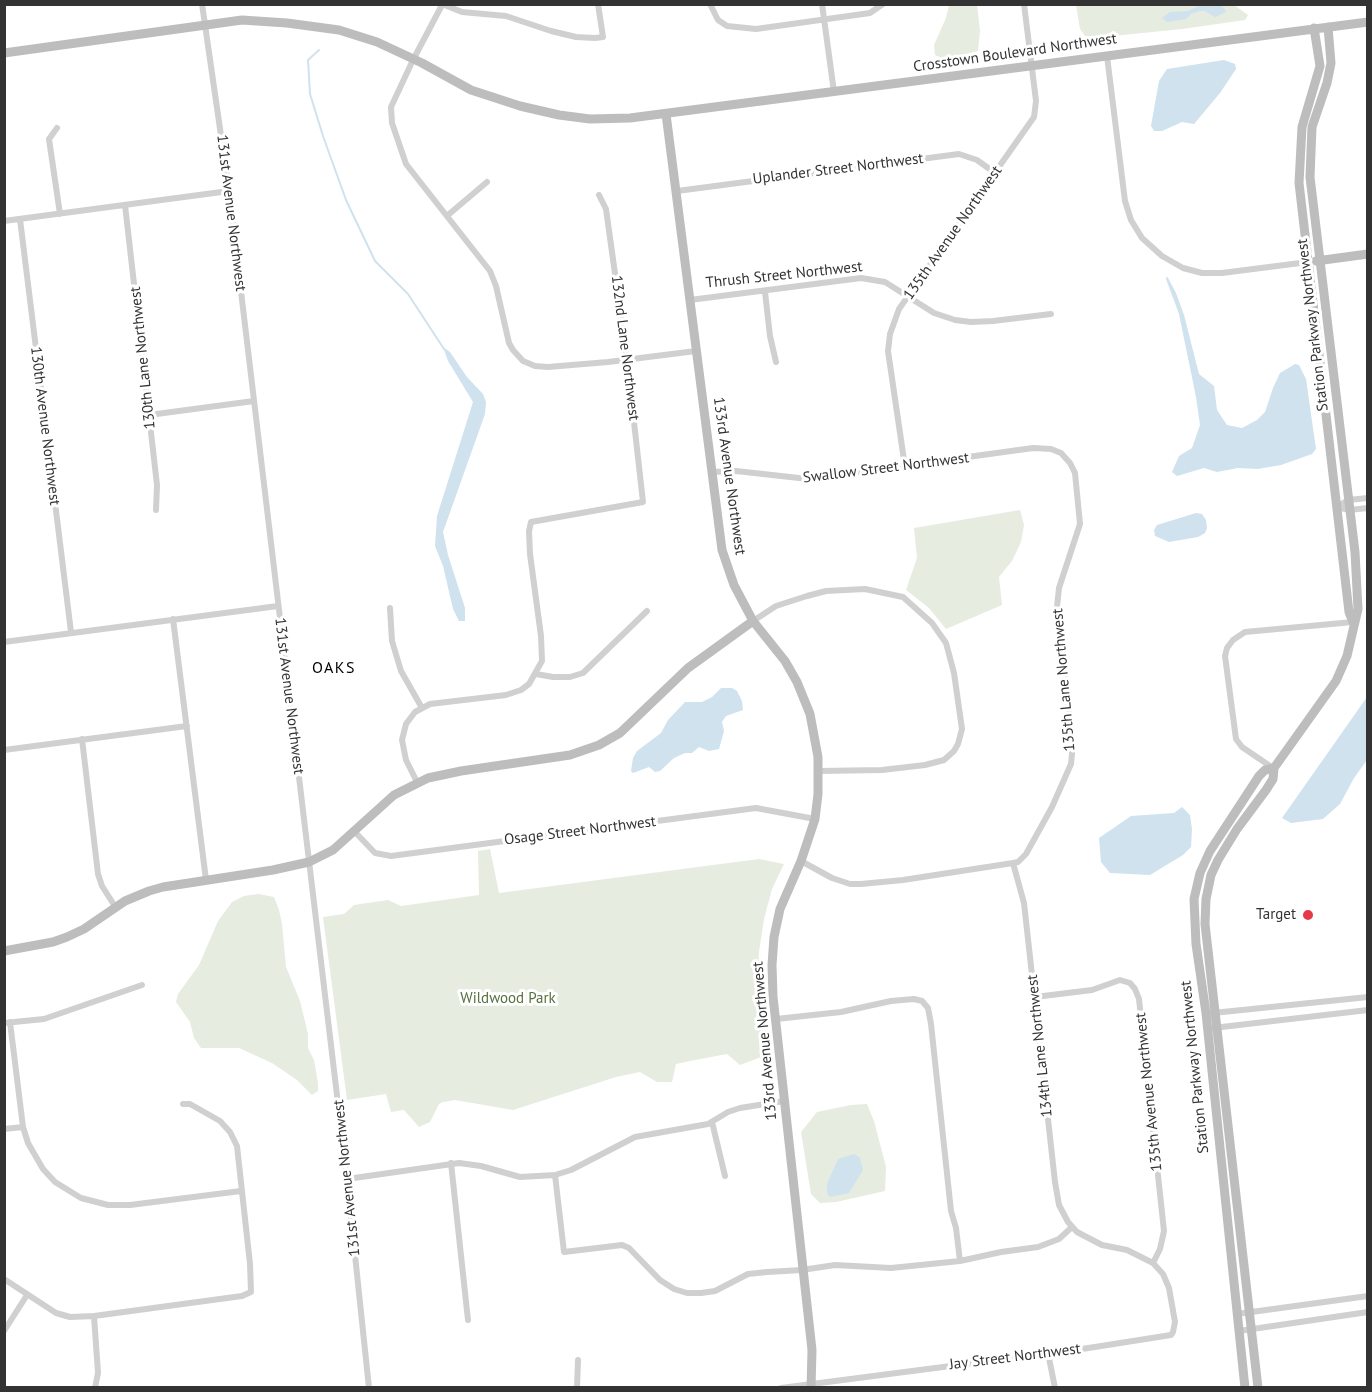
<!DOCTYPE html>
<html>
<head>
<meta charset="utf-8">
<style>
  body { margin:0 }
  #map { position:relative; width:1372px; height:1392px; overflow:hidden; background:#fff; font-family:"PT Sans",sans-serif }
  canvas { display:block }
  .frame { position:absolute; inset:0; border:6px solid #333; pointer-events:none }
</style>
</head>
<body>
<div id="map">
<canvas width="1372" height="1392"></canvas>
<div class="frame"></div>
</div>
<script>
const c = document.querySelector('canvas').getContext('2d');
c.lineJoin = 'round';
function fill(path, color) {
  c.fillStyle = color;
  c.fill(path, 'evenodd');
}
function shape(rows) {
  const path = new Path2D();
  for (const r of rows) {
    path.moveTo(r[0], r[1]);
    for (let i = 2; i < r.length; i += 2) path.lineTo(r[i], r[i + 1]);
  }
  return path;
}
function trace(path, color, width, dash) {
  c.strokeStyle = color;
  c.lineWidth = width;
  c.lineCap = dash ? 'butt' : 'round';
  c.setLineDash(dash || []);
  c.stroke(path);
}
function label(font, color, halo, rows, align = 'center') {
  c.font = font + ' "PT Sans",sans-serif';
  c.lineWidth = 6;
  c.setLineDash([]);
  c.textBaseline = 'middle';
  c.strokeStyle = halo;
  c.fillStyle = color;
  for (const [text, x, y, turn = 0] of rows) {
    c.save();
    c.translate(x, y);
    c.rotate((+turn || 0) * Math.PI / 180);
    c.textAlign = isNaN(turn) ? turn : align;
    if (halo) c.strokeText(text, 0, 0);
    c.fillText(text, 0, 0);
    c.restore();
  }
}
fill(shape([
  [949,5,977,5,980,31,978,51,946,60,935,55,934,45,946,18],
  [1076,5,1234,5,1248,15,1245,20,1182,29,1113,36,1085,36,1080,29],
  [1020,510,1024,525,1021,542,1012,561,999,577,1002,605,946,629,929,608,906,590,917,558,914,528],
  [490,849,499,893,759,859,784,864,772,889,764,919,759,952,758,981,765,1047,760,1048,761,1057,740,1065,727,1054,690,1061,676,1064,672,1082,657,1082,640,1072,616,1077,513,1110,455,1100,443,1102,439,1104,430,1122,419,1127,404,1110,391,1112,386,1094,347,1100,323,917,344,914,354,905,388,900,401,906,479,895,478,851],
  [259,894,274,897,279,910,282,924,286,967,300,1001,308,1034,308,1048,314,1060,318,1083,318,1091,312,1095,297,1080,272,1063,239,1048,201,1048,194,1038,190,1022,176,1002,178,994,199,965,218,921,232,902,244,896],
  [867,1104,874,1121,886,1167,885,1191,836,1202,820,1203,811,1194,801,1132,817,1112,851,1105]
]), '#e6ecdf');
fill(shape([
  [1201,5,1218,5,1224,8,1226,12,1215,17,1205,11,1200,11,1191,14,1186,19,1167,22,1162,18,1170,12,1188,11],
  [1224,60,1235,64,1236,69,1220,93,1194,124,1182,122,1162,131,1154,131,1151,126,1159,81,1167,69],
  [1167,276,1176,293,1184,315,1199,374,1214,386,1217,410,1227,425,1242,428,1257,420,1265,412,1273,388,1280,373,1295,364,1299,365,1306,379,1316,449,1312,454,1281,465,1258,469,1238,468,1217,472,1204,468,1177,476,1172,472,1179,456,1192,448,1200,425,1196,397,1179,314,1166,279],
  [443,347,450,352,467,377,483,394,486,402,485,414,443,532,448,555,465,608,465,621,459,621,453,609,443,566,435,546,437,516,473,402,448,361],
  [1196,513,1202,514,1206,520,1207,528,1205,533,1198,537,1169,542,1155,536,1154,530,1157,525],
  [721,688,732,688,737,691,742,701,743,710,726,716,722,722,724,731,719,749,709,751,699,747,692,753,685,753,674,758,660,771,655,772,649,767,633,773,631,771,633,758,637,751,661,733,668,720,685,702,702,702,712,697],
  [1367,697,1367,760,1354,778,1340,804,1323,819,1291,823,1282,818],
  [1182,807,1190,815,1192,829,1191,847,1183,855,1150,875,1110,873,1101,862,1099,838,1131,816,1174,813],
  [854,1154,860,1158,863,1170,849,1193,830,1197,827,1193,827,1184,838,1159]
]), '#cfe2ee');
trace(shape([
  [319,50,308,60,310,94,323,136,346,200,375,261,408,294,444,349]
]), '#cfe2ee', 2);
trace(shape([
  [202,4,229,191,347,1179,369,1388],
  [442,4,462,12,506,16,551,31,576,37,595,38,603,37,598,4],
  [710,4,718,20,727,26,756,29,870,13,883,4],
  [822,4,834,92],
  [442,5,413,60,391,107,392,123,406,164,490,271,496,286,509,343,513,350,523,361,535,366,548,367,608,362,696,351],
  [1107,56,1125,201,1131,220,1142,238,1162,256,1183,268,1202,273,1222,273,1308,262],
  [57,128,49,139,50,146,60,214],
  [677,191,959,154,977,160,995,173],
  [125,205,157,485,156,510],
  [448,215,487,182],
  [20,219,71,632],
  [4,221,229,191],
  [765,292,770,336,776,362],
  [690,300,861,278,885,282,934,313,955,320,971,322,993,321,1051,314],
  [149,415,254,401],
  [905,467,888,351,890,334,899,309,1034,117,1036,101,1024,4],
  [711,472,736,471,808,479,1033,448,1051,449,1061,453,1070,463,1075,473,1080,524,1059,588,1057,607,1073,744,1071,764,1052,807,1026,854,1018,862,1013,863,903,880,861,884,850,884,832,878,801,861],
  [1337,507,1348,500,1368,498],
  [1337,507,1349,510,1368,508],
  [390,608,392,641,401,671,422,708],
  [173,619,206,880],
  [753,621,776,606,807,596,826,591,865,589,903,597,932,623,946,643,954,673,962,729,958,744,954,751,944,760,925,765,882,770,819,771],
  [4,642,278,606],
  [536,674,553,677,570,677,583,673,647,611],
  [82,739,98,874,102,886,116,908],
  [4,750,187,726],
  [1273,768,1242,747,1236,739,1225,656,1227,648,1233,640,1245,632,1353,622],
  [417,782,406,760,402,740,406,724,415,712,430,704,506,695,521,690,529,684,542,661,541,636,530,554,529,531,531,522,643,502,627,360,606,209,599,195],
  [355,832,375,853,391,856,756,808,815,819],
  [1035,997,1092,990,1120,980,1130,983,1135,989,1139,999,1164,1231,1160,1249,1153,1263],
  [1213,1013,1368,997],
  [776,1019,841,1012,891,1001,914,999,922,1001,928,1008,931,1024,951,1211,956,1228,960,1261],
  [10,1022,23,1127,28,1143,43,1169,55,1182,81,1198,108,1205,130,1205,241,1191],
  [4,1023,44,1019,142,985],
  [1213,1028,1368,1010],
  [712,1122,725,1176],
  [4,1129,23,1127],
  [451,1163,468,1320],
  [555,1175,564,1252,622,1245,629,1248,660,1280,674,1289,687,1293,701,1293,715,1291,748,1274,767,1272,802,1270,835,1265,891,1268,960,1261,1001,1252,1038,1247,1059,1239,1072,1227],
  [347,1179,459,1163,481,1166,520,1177,555,1175,571,1170,635,1137,708,1124,728,1112,740,1108,784,1101],
  [4,1279,56,1313,70,1317,94,1316,242,1296,251,1292,250,1264,237,1146,230,1132,220,1121,190,1104,183,1104],
  [1237,1314,1368,1296],
  [94,1316,98,1373,95,1388],
  [4,1331,27,1295],
  [1239,1331,1368,1312],
  [1048,1353,1055,1388],
  [577,1388,578,1360],
  [781,1388,1082,1349,1171,1335,1173,1332,1175,1322,1169,1288,1163,1274,1153,1263,1127,1250,1102,1245,1077,1232,1068,1222,1059,1205,1055,1182,1024,903,1013,863]
]), '#d0d0d0', 6);
trace(shape([
  [1314,28,1320,66,1302,127,1299,183,1349,612,1353,622],
  [4,53,242,20,287,23,339,30,377,42,422,63,471,90,520,106,559,115,590,119,630,118,1368,22],
  [666,114,722,550,734,585,753,621,785,661,797,682,810,714,818,757,818,794,815,819,801,861,780,909,774,937,772,965,773,997,812,1350,811,1388],
  [1316,261,1368,254],
  [4,951,53,942,67,937,84,929,125,901,149,891,163,887,273,870,309,862,333,850,394,795,428,778,461,771,570,755,599,745,620,733,688,668,753,621],
  [1245,1388,1206,1013,1196,944,1194,899,1200,873,1210,851,1259,776,1265,770,1274,768],
  [1258,1388,1205,924,1206,899,1211,875,1218,860,1237,829,1266,790,1273,779,1274,768,1336,681,1347,656,1358,609,1355,552,1310,177,1312,127,1327,83,1331,63,1328,27]
]), '#bdbdbd', 9);
for (const [x, y, r, color] of [
  [1308,915,6,"#e63946"]
]) {
  const dot = new Path2D();
  dot.arc(x, y, r, 0, 2 * Math.PI);
  c.fillStyle = color;
  c.fill(dot);
  trace(dot, '#fff', 2);
}
label('15px', '#333', '#fff', [
  ["Crosstown Boulevard Northwest",1015,53,-8],
  ["Uplander Street Northwest",838,169,-7],
  ["131st Avenue Northwest",231,213,83],
  ["135th Avenue Northwest",953,233,-55],
  ["Thrush Street Northwest",784,275,-6],
  ["Station Parkway Northwest",1313,325,-97],
  ["132nd Lane Northwest",625,348,83],
  ["130th Lane Northwest",143,358,-96],
  ["130th Avenue Northwest",45,426,83],
  ["Swallow Street Northwest",886,468,-7],
  ["133rd Avenue Northwest",729,476,82],
  ["135th Lane Northwest",1064,680,-95],
  ["131st Avenue Northwest",289,696,83],
  ["Osage Street Northwest",580,831,-7],
  ["133rd Avenue Northwest",765,1041,-95],
  ["134th Lane Northwest",1040,1046,-96],
  ["Station Parkway Northwest",1195,1067,-96],
  ["135th Avenue Northwest",1149,1092,-96],
  ["131st Avenue Northwest",347,1178,-96],
  ["Jay Street Northwest",1015,1357,-7]
]);
label('15px', '#333', '#fff', [
  ["Target",1296,915]
], 'right');
label('15px', '#56703f', '#fff', [
  ["Wildwood Park",508,999]
]);
c.letterSpacing = '1.5px';
label('16px', '#000', '#fff', [
  ["OAKS",334,668]
]);
c.letterSpacing = '0px';
</script>
</body>
</html>
